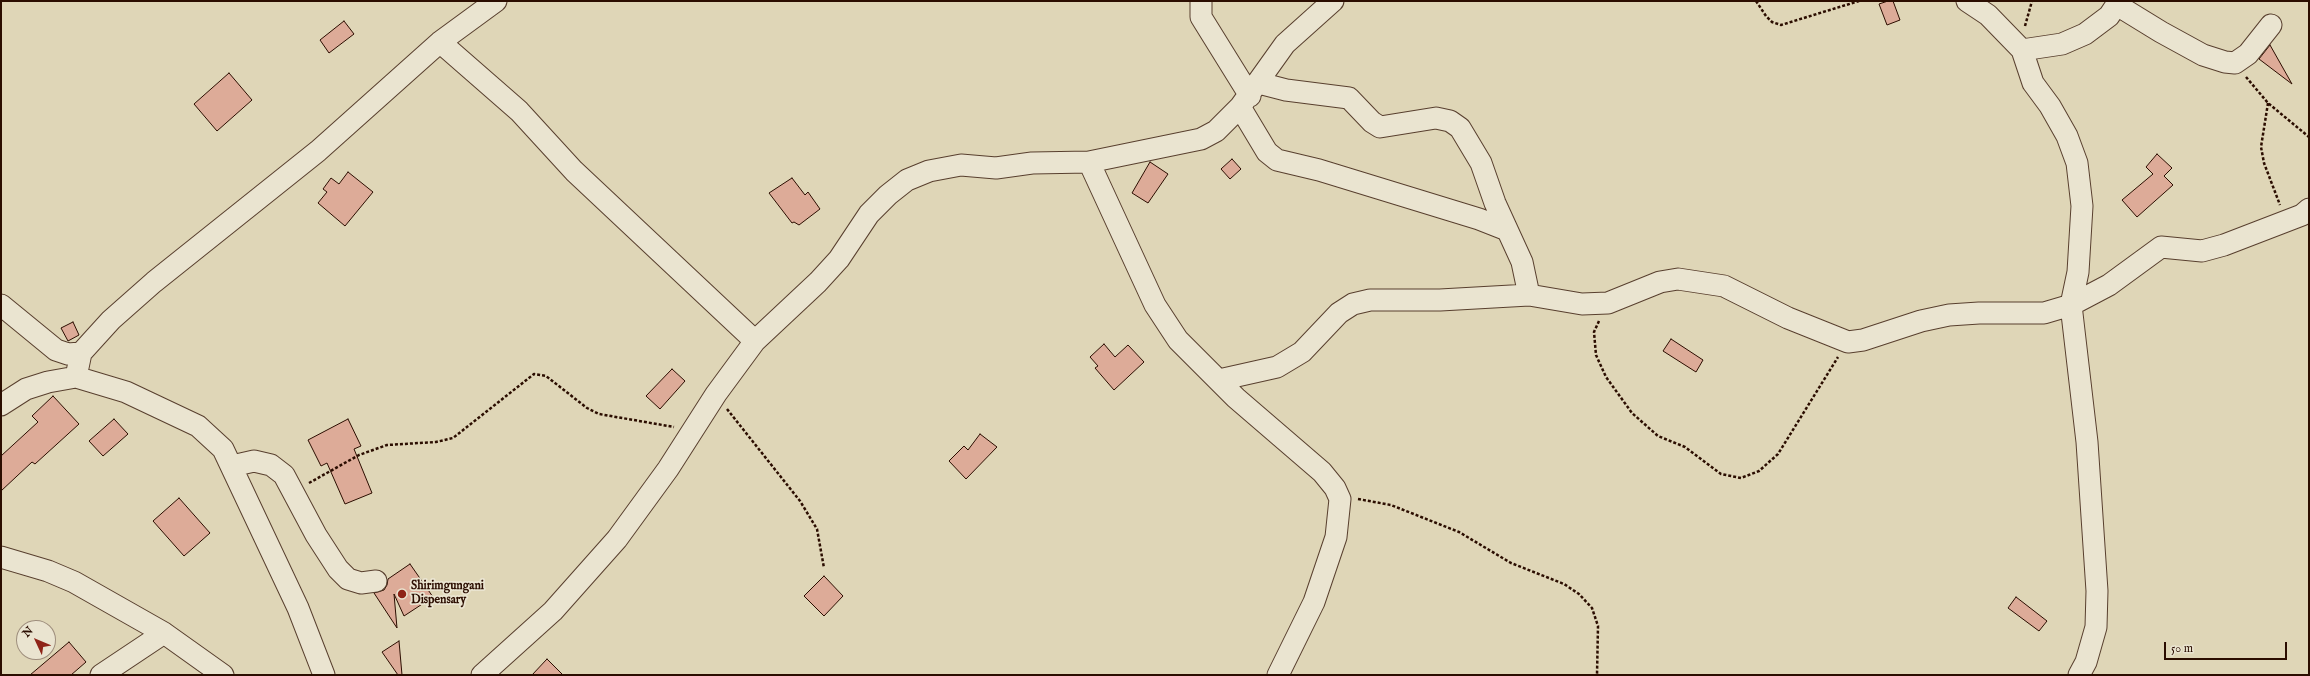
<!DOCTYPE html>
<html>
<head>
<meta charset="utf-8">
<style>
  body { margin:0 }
  #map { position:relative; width:2310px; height:676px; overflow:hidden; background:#dfd6b7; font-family:"IM FELL English",serif }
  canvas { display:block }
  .frame { position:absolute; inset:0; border:2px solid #2b0d00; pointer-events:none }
  .north { position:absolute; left:16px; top:620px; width:40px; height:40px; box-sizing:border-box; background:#eae4d0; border:1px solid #9e8e7d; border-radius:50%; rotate:314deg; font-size:11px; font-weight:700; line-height:16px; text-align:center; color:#2b0d00 }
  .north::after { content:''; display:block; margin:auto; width:14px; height:18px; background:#8f2418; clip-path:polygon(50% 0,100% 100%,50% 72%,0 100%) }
  .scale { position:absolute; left:2164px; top:642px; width:123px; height:18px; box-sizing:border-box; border:2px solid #2b0d00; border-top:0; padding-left:5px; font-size:12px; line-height:14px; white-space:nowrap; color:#2b0d00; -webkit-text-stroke:3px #eae4d0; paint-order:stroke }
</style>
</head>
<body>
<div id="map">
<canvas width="2310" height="676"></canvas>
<div class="frame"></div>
<div class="north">N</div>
<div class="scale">50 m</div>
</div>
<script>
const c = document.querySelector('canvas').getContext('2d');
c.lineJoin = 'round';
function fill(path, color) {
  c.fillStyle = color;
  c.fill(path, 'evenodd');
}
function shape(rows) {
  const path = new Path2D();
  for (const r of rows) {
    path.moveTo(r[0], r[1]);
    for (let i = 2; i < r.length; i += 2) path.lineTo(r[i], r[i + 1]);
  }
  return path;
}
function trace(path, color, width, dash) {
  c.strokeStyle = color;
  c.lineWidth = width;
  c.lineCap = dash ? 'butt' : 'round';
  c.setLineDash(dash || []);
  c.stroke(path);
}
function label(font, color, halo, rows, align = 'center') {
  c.font = font + ' "IM FELL English",serif';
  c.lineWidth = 3.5;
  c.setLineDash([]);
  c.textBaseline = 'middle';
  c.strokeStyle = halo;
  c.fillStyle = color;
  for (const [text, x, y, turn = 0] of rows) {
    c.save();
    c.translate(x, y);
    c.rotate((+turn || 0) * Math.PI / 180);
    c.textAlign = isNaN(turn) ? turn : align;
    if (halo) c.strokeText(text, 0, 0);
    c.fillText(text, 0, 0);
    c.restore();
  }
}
const building = shape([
  [1888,1,1893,1,1900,20,1887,25,1879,4,1888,1],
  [344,21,354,34,329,53,320,40,344,21],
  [2270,45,2292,84,2259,59,2270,45],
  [229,73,252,100,217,131,194,104,229,73],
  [2157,154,2172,168,2164,176,2173,185,2137,217,2122,200,2153,174,2146,167,2157,154],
  [1232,159,1241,169,1230,179,1221,169,1232,159],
  [1150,162,1168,174,1148,203,1132,193,1150,162],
  [348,172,373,192,345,226,318,203,327,192,323,189,331,178,339,184,348,172],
  [792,178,805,195,808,192,820,209,799,225,794,222,792,223,769,193,792,178],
  [73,322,79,335,68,341,61,328,73,322],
  [1671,339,1703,360,1696,372,1663,351,1671,339],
  [1104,344,1115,357,1128,345,1144,362,1114,390,1095,368,1098,366,1090,357,1104,344],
  [672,369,685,381,660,409,646,396,672,369],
  [53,396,79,424,35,464,32,462,1,491,1,456,38,422,32,416,53,396],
  [114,419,128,434,103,456,89,441,114,419],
  [348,419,361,446,354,449,372,493,345,504,327,463,321,466,308,440,348,419],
  [980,434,997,447,966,479,949,461,964,446,968,450,980,434],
  [179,498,210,533,184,556,153,521,179,498],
  [410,564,433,597,404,616,394,594,397,628,374,593,384,590,387,585,388,579,410,564],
  [824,576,843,596,824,616,804,596,824,576],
  [2016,597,2047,621,2039,631,2008,608,2016,597],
  [399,641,402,675,398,675,382,652,399,641],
  [69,642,86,662,71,675,30,675,69,642],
  [547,659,563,675,532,675,547,659]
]);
fill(building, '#ddab98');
trace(building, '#2b0d00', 1);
const minor = shape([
  [1201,1,1201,17,1250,96],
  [1967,1,1988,15,2022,50,2033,83,2050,106,2067,136,2077,163,2082,206,2078,272,2071,305,2087,442,2097,591,2096,627,2086,662,2079,675],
  [2117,5,2161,32,2203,55,2225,62,2235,63,2248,54,2271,25],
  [440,42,519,111,574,171,755,341],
  [2022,50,2062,44,2085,34,2109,16,2119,1],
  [1259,83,1286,90,1349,98,1372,122,1380,127,1436,118,1450,121,1460,128,1481,163,1495,203,1522,262,1529,295],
  [1240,107,1267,152,1277,160,1319,170,1479,219,1507,230],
  [1089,162,1155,305,1178,340,1236,398,1322,472,1335,488,1340,499,1336,537,1314,602,1278,675],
  [1,305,56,350,68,354,81,353],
  [76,377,81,353,111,320,154,282,318,151,440,42,496,1],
  [1219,380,1277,367,1302,352,1339,313,1353,304,1370,300,1440,300,1529,295,1582,304,1608,303,1660,282,1678,279,1724,286,1788,318,1848,342,1863,340,1921,321,1949,315,1979,313,2044,313,2071,305,2109,285,2161,247,2202,251,2224,245,2302,215,2309,209],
  [1,405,26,389,48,382,76,377,126,392,198,426,223,449,298,608,324,675],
  [232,466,254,461,271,465,284,475,316,535,338,569,348,579,361,583,376,581],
  [1,557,48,571,74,582,164,633,223,675],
  [101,675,164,633],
  [482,675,553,611,617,539,668,469,716,394,755,341,818,282,839,259,869,214,888,195,907,180,929,171,961,165,996,168,1032,163,1089,162,1201,139,1216,131,1240,107,1285,44,1333,1]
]);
trace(minor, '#583f2e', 23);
trace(shape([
  [1756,1,1766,16,1772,22,1781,25,1859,1],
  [2025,26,2032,1],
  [2246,77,2268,103,2309,137],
  [2268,103,2261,147,2264,163,2280,205],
  [1599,321,1594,332,1596,355,1606,377,1632,413,1658,436,1685,447,1721,474,1741,478,1759,471,1778,454,1838,357],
  [727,409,800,501,817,529,824,568],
  [309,483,359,455,387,445,436,442,453,438,534,374,546,376,587,408,599,414,674,427],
  [1358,499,1391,505,1459,532,1511,563,1564,584,1579,594,1592,608,1598,626,1597,675]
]), '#2b0d00', 2.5, [3, 2]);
trace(minor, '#eae4d0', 21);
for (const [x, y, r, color] of [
  [402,594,5,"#8f2418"]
]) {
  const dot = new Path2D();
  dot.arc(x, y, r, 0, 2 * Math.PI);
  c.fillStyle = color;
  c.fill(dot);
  trace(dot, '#eae4d0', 1.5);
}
label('bold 12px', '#2b0d00', '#eae4d0', [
  ["Shirimgungani",411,587],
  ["Dispensary",411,601]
], 'left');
</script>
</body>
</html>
